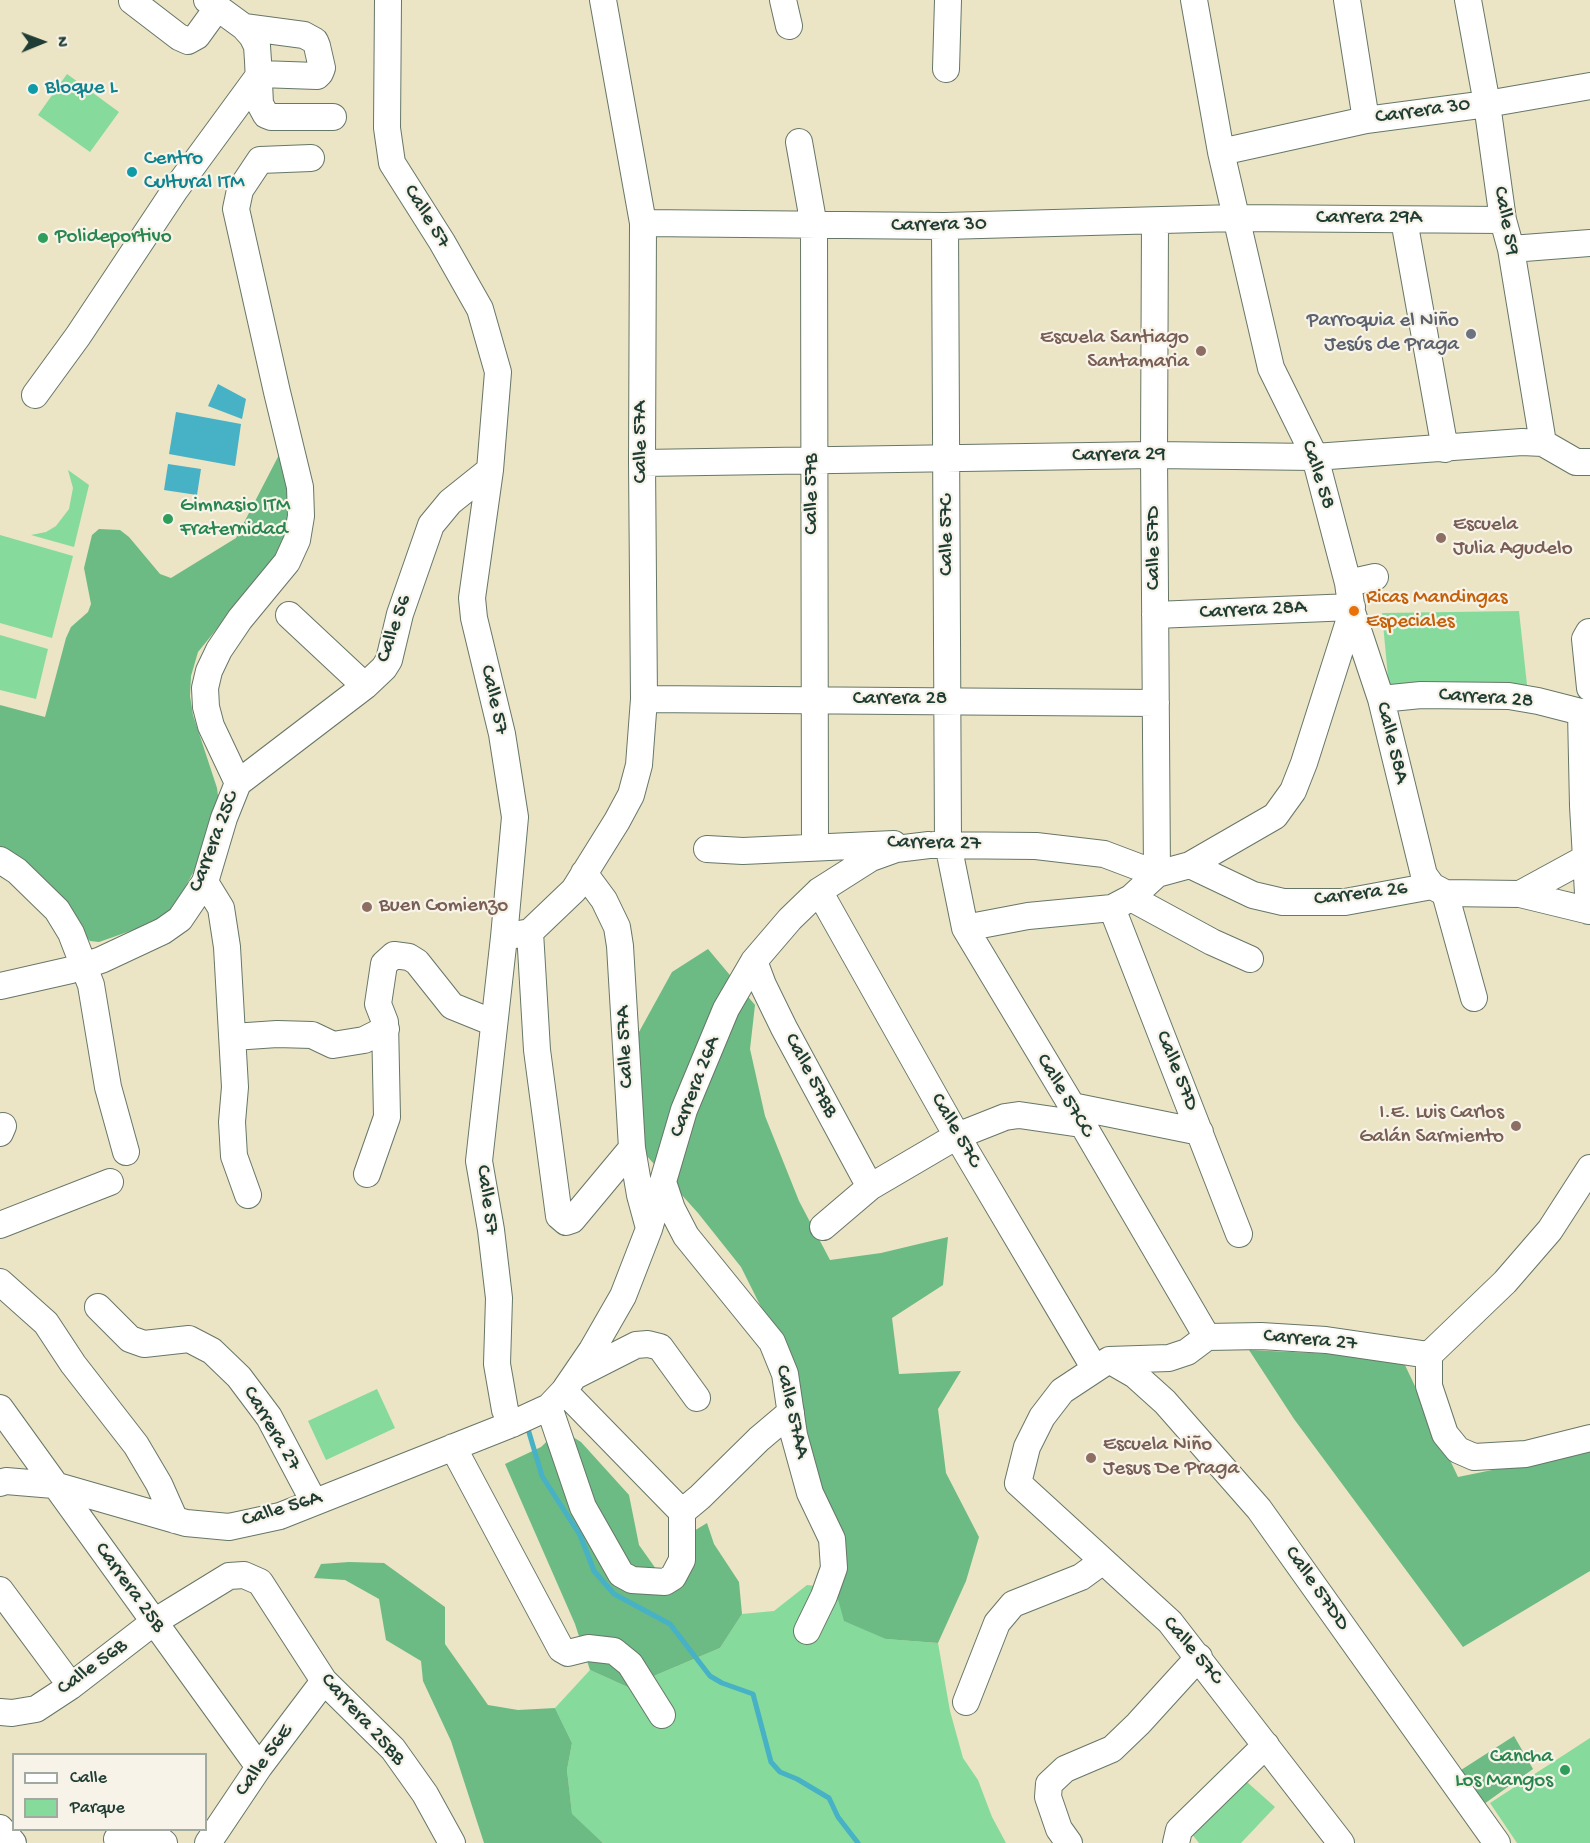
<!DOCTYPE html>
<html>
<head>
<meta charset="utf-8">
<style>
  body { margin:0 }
  #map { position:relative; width:1590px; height:1843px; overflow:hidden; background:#ebe4c5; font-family:"Gochi Hand",sans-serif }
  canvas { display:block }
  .legend { position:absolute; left:12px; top:1753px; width:195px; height:78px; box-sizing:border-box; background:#f7f3e8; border:2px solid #a1aaa0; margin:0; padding:8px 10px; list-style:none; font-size:18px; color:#1f3d34 }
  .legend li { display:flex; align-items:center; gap:12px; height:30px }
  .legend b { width:30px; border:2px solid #a1aaa0 }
  .north { position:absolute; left:12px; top:12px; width:60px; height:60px; -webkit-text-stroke:4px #f7f3e8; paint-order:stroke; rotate:89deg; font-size:16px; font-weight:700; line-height:24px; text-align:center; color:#1f3d34 }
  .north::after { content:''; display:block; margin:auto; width:21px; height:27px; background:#1f3d34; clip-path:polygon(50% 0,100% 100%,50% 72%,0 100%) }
</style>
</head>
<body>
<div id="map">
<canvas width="1590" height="1843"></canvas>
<ul class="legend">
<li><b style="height:8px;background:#fff"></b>Calle</li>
<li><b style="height:16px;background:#86da9c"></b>Parque</li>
</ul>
<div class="north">N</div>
</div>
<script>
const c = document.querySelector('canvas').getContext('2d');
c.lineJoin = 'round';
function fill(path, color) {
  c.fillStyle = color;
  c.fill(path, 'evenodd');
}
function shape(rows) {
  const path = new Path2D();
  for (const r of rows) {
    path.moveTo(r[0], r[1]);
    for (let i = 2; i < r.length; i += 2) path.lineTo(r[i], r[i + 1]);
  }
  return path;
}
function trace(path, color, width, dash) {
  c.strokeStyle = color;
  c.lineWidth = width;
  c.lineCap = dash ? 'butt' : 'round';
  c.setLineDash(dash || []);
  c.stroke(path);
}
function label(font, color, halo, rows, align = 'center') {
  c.font = font + ' "Gochi Hand",sans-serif';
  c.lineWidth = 4.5;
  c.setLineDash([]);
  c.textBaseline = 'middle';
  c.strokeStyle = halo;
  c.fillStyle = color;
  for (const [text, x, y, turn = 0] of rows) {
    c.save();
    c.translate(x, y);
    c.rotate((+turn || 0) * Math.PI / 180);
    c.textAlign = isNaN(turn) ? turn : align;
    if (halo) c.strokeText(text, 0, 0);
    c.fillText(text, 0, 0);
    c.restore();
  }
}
fill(shape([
  [67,74,119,112,90,152,38,115],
  [68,470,89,485,74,547,31,535,46,532,56,526,69,509,73,488],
  [0,535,73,556,52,638,0,623],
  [1519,611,1527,685,1389,688,1382,613],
  [0,635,48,649,36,699,0,690],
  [377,1389,395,1428,326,1460,308,1421],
  [807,1585,835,1588,886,1639,938,1643,950,1711,963,1758,978,1780,992,1817,1006,1843,603,1843,572,1815,567,1770,572,1743,555,1708,590,1670,632,1689,656,1675,720,1648,742,1614,774,1611],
  [1590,1738,1590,1843,1517,1843,1490,1803],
  [1247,1782,1275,1807,1241,1843,1199,1843,1191,1833]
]), '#86da9c');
fill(shape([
  [281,451,293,498,283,553,253,584,198,652,191,676,190,696,193,715,217,788,219,803,211,831,195,869,180,897,169,911,153,923,99,942,90,941,0,853,0,705,45,717,66,638,71,627,88,612,91,604,84,568,92,535,99,529,120,530,129,537,160,574,171,578,236,538],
  [708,949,755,1005,750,1049,765,1116,799,1201,830,1260,881,1253,948,1237,943,1285,892,1318,899,1374,961,1371,938,1409,946,1473,979,1537,966,1581,938,1643,886,1639,844,1621,835,1588,838,1542,782,1349,741,1267,698,1213,628,1135,628,1052,672,972],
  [1249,1350,1333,1354,1404,1363,1458,1477,1590,1450,1590,1571,1463,1647,1294,1419],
  [560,1429,581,1442,629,1495,639,1545,661,1576,684,1537,707,1523,714,1544,739,1582,742,1614,720,1648,656,1675,632,1689,590,1670,575,1624,505,1464,541,1447],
  [349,1562,384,1563,445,1607,445,1644,488,1705,518,1710,555,1708,572,1743,567,1770,572,1814,603,1843,484,1843,451,1741,423,1681,421,1661,386,1640,379,1599,345,1580,314,1578,321,1564],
  [1514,1736,1533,1769,1477,1809,1461,1770]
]), '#6cba84');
fill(shape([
  [218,384,246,399,242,419,208,406],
  [176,412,241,424,235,466,169,454],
  [168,464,201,469,197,495,164,490]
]), '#47b1c6');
trace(shape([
  [528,1429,542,1476,580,1535,594,1571,614,1594,670,1624,710,1676,722,1683,753,1694,771,1762,780,1772,797,1779,829,1798,838,1817,858,1843]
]), '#47b1c6', 5);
const minor = shape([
  [207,0,244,27,252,36,257,46,258,61,260,104,266,115,271,117,333,117],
  [388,0,387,128,392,163,442,242,480,309,498,372,490,470,472,598,474,618,502,734,515,817,504,937,479,1161,491,1230,499,1298,497,1364,505,1410,512,1424],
  [783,0,789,26],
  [1347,0,1366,120],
  [1468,0,1487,104,1503,220,1511,249,1543,443],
  [132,1,179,37,188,41,197,36,218,7],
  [244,27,304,35,315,41,317,46,322,68,320,73,317,76,260,74],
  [946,69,948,0],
  [799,142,814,226,815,847],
  [1221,152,1366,120,1487,104,1590,86],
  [1404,220,1445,449],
  [1155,222,1154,455,1157,874],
  [643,223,945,226,1235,218,1503,220],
  [945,226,948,844,965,928,1072,1106,1207,1337],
  [1511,249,1590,243],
  [35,395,78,336,175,190,260,74],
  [642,463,1154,455,1315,457,1522,442,1543,443,1576,462,1590,462],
  [1348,583,1375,577],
  [1352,612,1381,699,1424,875,1432,886,1445,893,1520,894,1590,911],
  [289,615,365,686],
  [1155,615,1352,607],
  [1589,632,1585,639,1590,688],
  [644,699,1156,703],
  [1381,699,1421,695,1509,696,1538,701,1581,712,1590,712],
  [1581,712,1583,806,1589,911],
  [238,783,211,726,206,707,205,688,209,671,219,650,240,619,287,562,297,540,301,516,300,487,277,392,236,209,240,190,260,160,311,158],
  [238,783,365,686,384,668,389,660,400,614,431,525,450,502,490,470],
  [934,845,1036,846,1104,854,1157,874],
  [707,849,743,851,894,844],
  [0,860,17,871,57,910,71,933,91,985,108,1087,126,1152],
  [1190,865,1253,895,1283,902,1345,902,1432,886],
  [584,873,604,900,617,927,620,946,632,1148,640,1195,649,1228],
  [205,882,221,908,227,947,235,1087,232,1122,234,1156,248,1195],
  [819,891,957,1136,1095,1369],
  [1445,893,1474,998],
  [1520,894,1586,858,1590,858],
  [1131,898,1212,942,1250,959],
  [1112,908,1239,1234],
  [965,928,1028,916,1112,908,1131,898,1157,874,1190,865,1275,816,1293,791,1304,763,1352,612,1348,583,1315,457,1271,368,1221,152,1194,0],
  [530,932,537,1050,559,1216,566,1222,572,1220,632,1148],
  [504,937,530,932,574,890,617,821,631,795,639,765,644,699,642,463,643,223,603,0],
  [754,961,763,985,784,1028,870,1187],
  [0,986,71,970,101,960,163,931,180,919,205,882,224,818,238,783],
  [233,1037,277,1034,312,1035,333,1045,364,1040,386,1029],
  [1072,1106,1200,1132],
  [0,1133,3,1126],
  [367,1174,387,1117,385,1022,378,1004,384,964,394,955,409,957,417,962,452,1006,494,1023],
  [663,1182,672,1209,686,1236,772,1342,785,1374,794,1435,810,1493,832,1539,834,1568,824,1596,807,1631],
  [0,1225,110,1182],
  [823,1227,870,1187,957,1136,1005,1117,1019,1115,1081,1124],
  [0,1282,46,1323,73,1364,136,1445,159,1484,175,1520],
  [98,1307,130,1339,144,1344,189,1339,212,1351,239,1377,269,1417,314,1502],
  [1429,1355,1505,1282,1550,1230,1590,1168],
  [1429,1355,1429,1386,1445,1434,1458,1450,1474,1457,1526,1454,1590,1438],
  [1109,1360,1135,1375,1165,1402,1259,1509,1497,1843],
  [575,1376,636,1345,648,1344,660,1347,697,1398],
  [564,1391,682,1512],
  [549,1407,583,1507,621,1574,632,1580,665,1582,673,1577,682,1560,682,1512,700,1497,759,1439,791,1412],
  [0,1408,259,1767],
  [453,1447,561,1649,568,1653,588,1648,614,1651,630,1664,662,1715],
  [0,1483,6,1481,54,1485,186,1523,229,1527,280,1516,512,1424,549,1407,564,1391,592,1350,623,1296,649,1229,684,1110,726,1009,754,961,790,919,819,891,871,858,896,849,929,845],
  [0,1590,71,1686],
  [966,1702,997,1623,1013,1604,1081,1577,1103,1561],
  [0,1712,12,1713,36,1709,71,1686,154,1622,229,1576,244,1575,260,1582,324,1681,393,1749,425,1794,452,1843],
  [0,1828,13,1843],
  [117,1839,132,1833,141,1833,155,1836,164,1843],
  [208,1843,259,1767,324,1681],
  [1069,1843,1059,1829,1048,1797,1049,1784,1065,1769,1112,1749,1138,1724,1199,1657],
  [1176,1843,1179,1830,1266,1745],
  [1341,1843,1170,1622,1018,1483,1027,1447,1042,1417,1062,1391,1109,1360,1169,1358,1187,1352,1207,1337,1261,1336,1326,1340,1429,1355]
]);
trace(minor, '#667767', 28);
trace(minor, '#fff', 26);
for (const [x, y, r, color] of [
  [33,89,6,"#0f9aa8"],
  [132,172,6,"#0f9aa8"],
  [43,238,6,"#2e9e5b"],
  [1471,334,6,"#6b7280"],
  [1201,351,6,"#8d6e63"],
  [168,519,6,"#2e9e5b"],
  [1441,538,6,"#8d6e63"],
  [1354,611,6,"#e8710a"],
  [367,907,6,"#8d6e63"],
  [1516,1126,6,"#8d6e63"],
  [1091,1458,6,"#8d6e63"],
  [1565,1770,6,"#2e9e5b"]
]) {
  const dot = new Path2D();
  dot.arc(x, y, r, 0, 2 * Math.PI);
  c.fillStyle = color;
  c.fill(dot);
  trace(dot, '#f7f3e8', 2);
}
label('21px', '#0d838f', '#f7f3e8', [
  ["Bloque L",45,89],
  ["Centro",144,160],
  ["Cultural ITM",144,184]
], 'left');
label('21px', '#1f3d34', '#f7f3e8', [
  ["Carrera 30",1423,112,-8],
  ["Calle 57",426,217,58],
  ["Carrera 29A",1369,219],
  ["Calle 59",1505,221,79],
  ["Carrera 30",939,226,-1],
  ["Calle 57A",642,442,-90],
  ["Carrera 29",1119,456,-1],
  ["Calle 58",1317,475,72],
  ["Calle 57B",813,494,-90],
  ["Calle 57C",948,535,-90],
  ["Calle 57D",1155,548,-90],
  ["Carrera 28A",1253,611,-3],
  ["Calle 56",395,629,-71],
  ["Carrera 28",1486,699,4],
  ["Calle 57",493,700,77],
  ["Carrera 28",900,700],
  ["Calle 58A",1391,743,76],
  ["Carrera 25C",215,842,-69],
  ["Carrera 27",934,844,1],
  ["Carrera 26",1361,895,-7],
  ["Calle 57A",626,1047,-93],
  ["Calle 57D",1176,1071,68],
  ["Calle 57BB",810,1076,62],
  ["Carrera 26A",696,1087,-69],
  ["Calle 57CC",1064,1096,59],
  ["Calle 57C",955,1131,60],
  ["Calle 57",486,1200,82],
  ["Carrera 27",1310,1341,5],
  ["Calle 57AA",791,1412,77],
  ["Carrera 27",271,1429,59],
  ["Calle 56A",282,1510,-17],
  ["Carrera 25B",129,1588,54],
  ["Calle 57DD",1316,1589,55],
  ["Calle 57C",1192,1651,50],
  ["Calle 56B",93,1668,-36],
  ["Carrera 25BB",362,1720,48],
  ["Calle 56E",265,1761,-54]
]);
label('21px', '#27864d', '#f7f3e8', [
  ["Polideportivo",55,238],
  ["Gimnasio ITM",180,507],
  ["Fraternidad",180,531],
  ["Cancha",1553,1758,"right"],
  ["Los Mangos",1553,1782,"right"]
], 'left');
label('21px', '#5b616d', '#f7f3e8', [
  ["Parroquia el Niño",1459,322],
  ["Jesús de Praga",1459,346]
], 'right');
label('21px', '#785e54', '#f7f3e8', [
  ["Escuela Santiago",1189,339,"right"],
  ["Santamaria",1189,363,"right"],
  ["Escuela",1453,526],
  ["Julia Agudelo",1453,550],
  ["Buen Comienzo",379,907],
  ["I.E. Luis Carlos",1504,1114,"right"],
  ["Galán Sarmiento",1504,1138,"right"],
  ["Escuela Niño",1103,1446],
  ["Jesus De Praga",1103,1470]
], 'left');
label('21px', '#c56008', '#f7f3e8', [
  ["Ricas Mandingas",1366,599],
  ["Especiales",1366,623]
], 'left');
</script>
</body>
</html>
